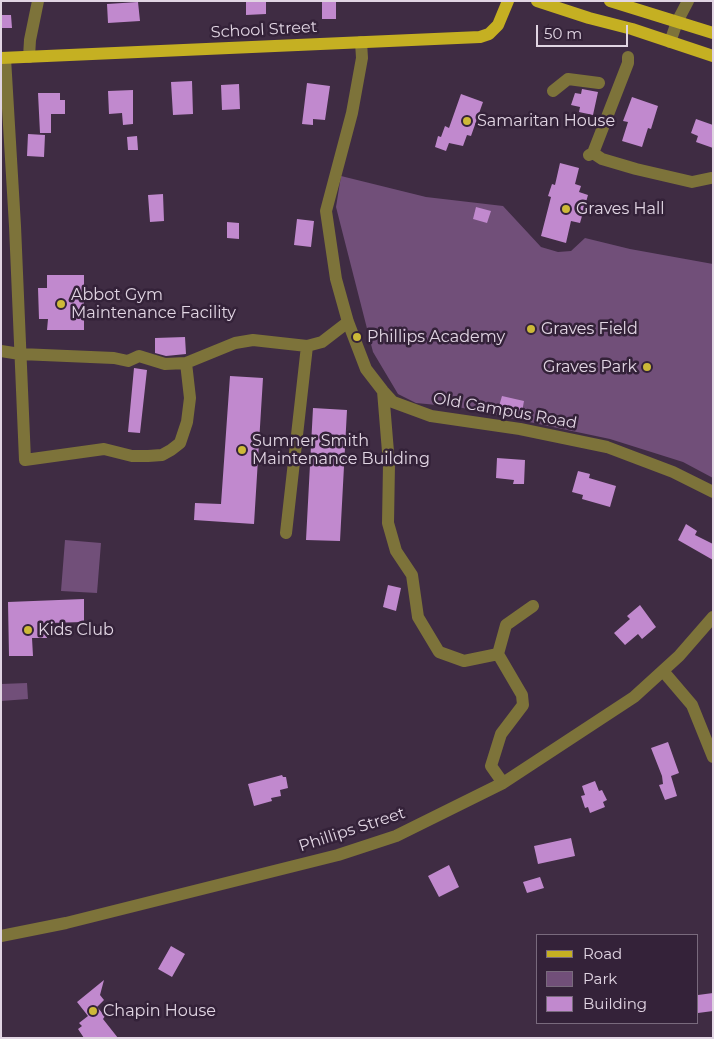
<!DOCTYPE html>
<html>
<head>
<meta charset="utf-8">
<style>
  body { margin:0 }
  #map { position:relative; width:714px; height:1039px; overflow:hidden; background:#3f2c43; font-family:Montserrat,sans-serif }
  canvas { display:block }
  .frame { position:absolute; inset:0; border:2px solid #e1d5e3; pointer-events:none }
  .legend { position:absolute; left:536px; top:934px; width:162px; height:90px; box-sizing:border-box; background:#342239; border:1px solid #796a7d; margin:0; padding:6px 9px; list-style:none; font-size:15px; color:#e1d5e3 }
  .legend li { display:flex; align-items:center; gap:10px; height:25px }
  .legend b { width:25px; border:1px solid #796a7d }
  .scale { position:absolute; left:536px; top:25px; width:92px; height:22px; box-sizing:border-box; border:2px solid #e1d5e3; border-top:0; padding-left:6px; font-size:15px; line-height:18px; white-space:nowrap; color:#e1d5e3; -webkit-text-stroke:4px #342239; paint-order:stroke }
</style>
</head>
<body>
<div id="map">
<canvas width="714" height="1039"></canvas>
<div class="frame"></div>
<ul class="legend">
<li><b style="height:6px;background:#c5b022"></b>Road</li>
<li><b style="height:14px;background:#714f79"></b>Park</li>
<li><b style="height:14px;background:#c189ce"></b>Building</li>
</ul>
<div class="scale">50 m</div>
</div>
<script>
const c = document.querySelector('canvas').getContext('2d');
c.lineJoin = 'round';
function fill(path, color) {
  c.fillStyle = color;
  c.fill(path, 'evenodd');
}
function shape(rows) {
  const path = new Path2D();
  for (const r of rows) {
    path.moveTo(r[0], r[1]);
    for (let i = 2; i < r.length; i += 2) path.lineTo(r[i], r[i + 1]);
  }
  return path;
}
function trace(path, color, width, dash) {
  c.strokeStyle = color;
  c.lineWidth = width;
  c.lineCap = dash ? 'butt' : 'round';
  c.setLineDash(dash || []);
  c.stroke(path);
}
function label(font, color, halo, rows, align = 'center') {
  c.font = font + ' Montserrat,sans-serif';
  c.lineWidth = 5;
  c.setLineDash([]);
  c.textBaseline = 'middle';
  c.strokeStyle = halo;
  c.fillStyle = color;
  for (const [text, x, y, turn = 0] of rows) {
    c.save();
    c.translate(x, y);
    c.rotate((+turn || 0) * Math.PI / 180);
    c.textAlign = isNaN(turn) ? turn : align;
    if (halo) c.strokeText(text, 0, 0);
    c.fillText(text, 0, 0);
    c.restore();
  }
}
fill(shape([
  [341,176,426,197,503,206,541,247,558,252,571,251,585,238,630,249,713,264,713,478,683,462,610,439,458,407,416,403,398,394,373,352,336,207],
  [65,540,101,543,97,593,61,591],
  [27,683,28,699,1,701,1,684]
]), '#714f79');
fill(shape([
  [246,1,266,1,266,14,246,15],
  [322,1,336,1,336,19,322,19],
  [138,2,140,21,108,23,107,4],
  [1,15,11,15,12,28,1,28],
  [192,81,193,114,173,115,171,82],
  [307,83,330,86,325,120,313,119,313,125,302,124],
  [239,84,240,109,222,110,221,85],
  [582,89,598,92,593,115,579,112,580,107,571,105,575,93,581,94],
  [133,90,133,124,123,125,122,113,109,114,108,91],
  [38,93,60,93,60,100,65,100,65,114,51,114,51,133,40,133],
  [461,94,483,102,471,136,467,135,463,146,449,143,446,151,435,147,438,136,441,137,445,126,449,128],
  [632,97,658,106,651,129,648,128,642,147,622,141,628,122,623,121],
  [696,119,713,125,713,148,696,142,698,136,691,133],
  [28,134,45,135,44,157,27,156],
  [137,136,138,150,128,150,127,137],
  [560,163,579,168,575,184,581,186,579,192,588,195,580,223,571,221,566,243,541,236,551,197,548,196,552,184,555,185],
  [163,194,164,221,150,222,148,195],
  [476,207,491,211,487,223,473,219],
  [297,219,314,221,311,247,294,245],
  [227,222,239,223,239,239,227,238],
  [47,275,84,275,84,330,47,330,48,319,39,319,38,288,47,288],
  [185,337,186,354,166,356,155,353,155,338],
  [134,368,147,370,140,433,128,432],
  [230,376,263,378,254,524,194,520,195,503,221,504],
  [502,396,524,401,522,412,499,406],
  [313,408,347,410,340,541,306,540],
  [497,458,525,460,524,484,513,484,514,480,496,478],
  [578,471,590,474,589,478,616,486,610,507,582,499,583,495,572,492],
  [686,524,697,531,695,535,713,544,713,560,678,540],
  [388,585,401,588,396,611,383,607],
  [84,599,84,622,47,623,47,638,32,638,33,656,9,656,8,602],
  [640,605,656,627,642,639,638,634,625,645,614,633,630,619,627,616],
  [668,742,679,773,671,776,677,796,665,800,659,785,663,784,662,776,651,748],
  [282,775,283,777,286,777,288,788,280,790,281,796,271,798,272,801,254,806,248,784],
  [595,781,599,791,602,790,607,800,603,802,605,807,590,813,588,807,585,808,581,796,585,795,582,786],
  [571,838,575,856,538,864,534,846],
  [449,865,459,887,439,897,428,876],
  [540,877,544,888,527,893,523,882],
  [171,946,185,954,172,977,158,969],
  [104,980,100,995,104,1000,97,1007,105,1016,103,1019,118,1038,84,1038,78,1029,82,1026,79,1023,88,1016,77,1002],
  [713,993,713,1011,698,1013,698,995]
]), '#c189ce');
trace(shape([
  [361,42,362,58,352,113,326,211,336,279,348,322,366,369,383,391,393,402,431,416,520,429,607,447,673,472,713,492],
  [670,42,677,22,688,1],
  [29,57,30,40,38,1],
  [5,58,15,226,25,460,104,449,132,456,148,456,162,455,171,450,180,443,187,422,190,398,186,363],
  [553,91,568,79,599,83],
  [593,153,628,63,628,57],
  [589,155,593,153,602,159,636,169,692,182,711,178],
  [1,351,20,354,114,358,128,361,139,356,165,364,186,363,235,343,253,340,307,346,322,342,348,322],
  [383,391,389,464,388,523,396,551,412,575,418,617,439,652,464,661,498,654,506,625,533,606],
  [286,533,307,346],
  [498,654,522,695,523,705,501,734,491,766,503,783],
  [663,671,692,705,713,757],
  [1,936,66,923,338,855,396,836,503,783,634,697,679,656,713,617]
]), '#7d733a', 12);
trace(shape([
  [537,1,589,18,632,29,713,56],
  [610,1,713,33],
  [1,58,480,37,489,34,498,25,508,1]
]), '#c5b022', 12);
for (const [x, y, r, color] of [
  [467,121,5,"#cdb938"],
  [566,209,5,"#cdb938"],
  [61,304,5,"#cdb938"],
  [531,329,5,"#cdb938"],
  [357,337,5,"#cdb938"],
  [647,367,5,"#cdb938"],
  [242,450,5,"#cdb938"],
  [28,630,5,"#cdb938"],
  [93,1011,5,"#cdb938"]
]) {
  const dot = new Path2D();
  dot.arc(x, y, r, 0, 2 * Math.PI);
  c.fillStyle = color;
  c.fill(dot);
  trace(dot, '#342239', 2);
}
label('16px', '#e1d5e3', '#342239', [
  ["School Street",264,30,-3],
  ["Old Campus Road",505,411,10],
  ["Phillips Street",352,830,-18]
]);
label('16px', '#e1d5e3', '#342239', [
  ["Samaritan House",477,121],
  ["Graves Hall",576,209],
  ["Abbot Gym",71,295],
  ["Maintenance Facility",71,313],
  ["Graves Field",541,329],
  ["Phillips Academy",367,337],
  ["Graves Park",637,367,"right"],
  ["Sumner Smith",252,441],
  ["Maintenance Building",252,459],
  ["Kids Club",38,630],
  ["Chapin House",103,1011]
], 'left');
</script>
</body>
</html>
